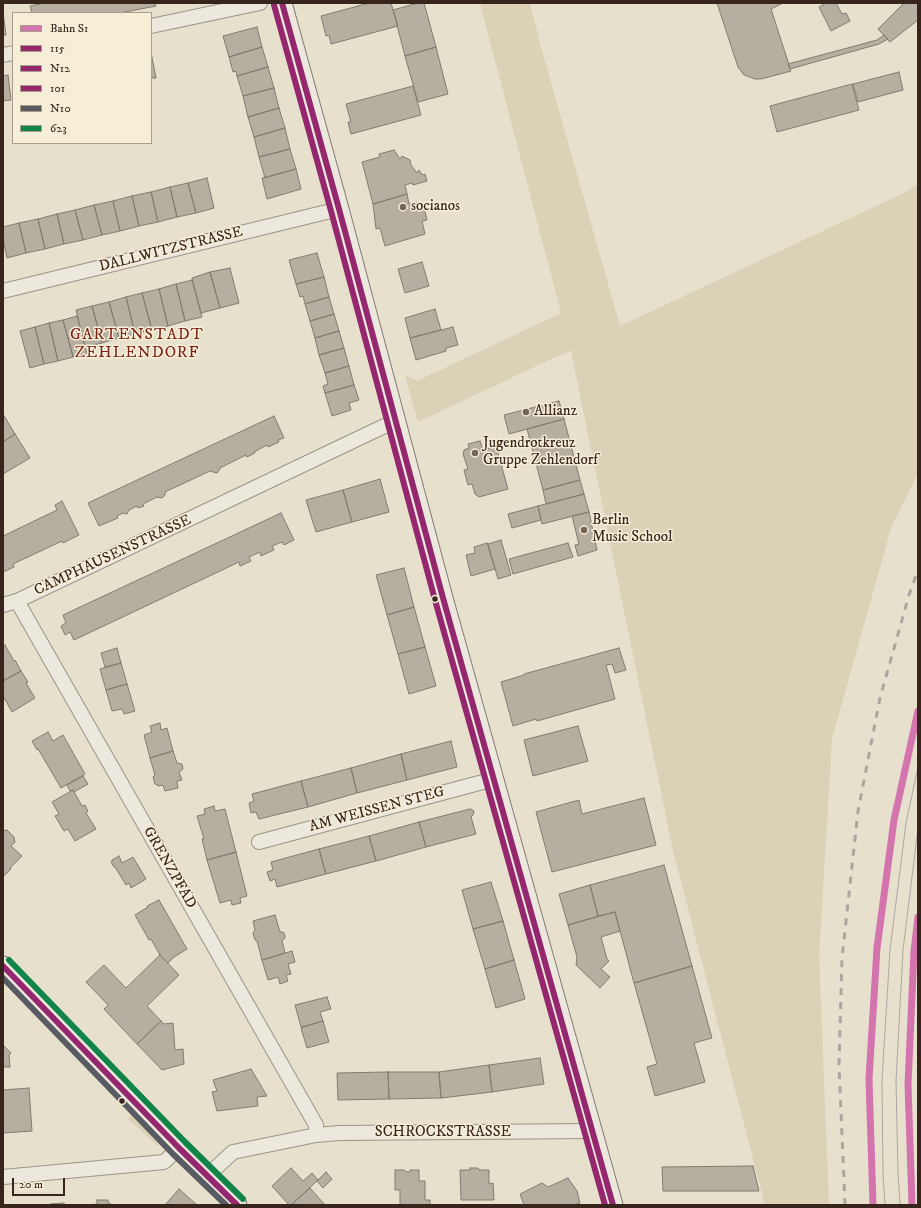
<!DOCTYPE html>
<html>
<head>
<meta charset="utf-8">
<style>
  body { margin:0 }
  #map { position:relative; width:921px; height:1208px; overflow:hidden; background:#e7e0cc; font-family:"IM FELL DW Pica",serif }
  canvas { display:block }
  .frame { position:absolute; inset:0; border:4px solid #37241d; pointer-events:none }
  .legend { position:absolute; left:12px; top:12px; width:140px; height:132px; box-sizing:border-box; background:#f7eed7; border:1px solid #aa9d8d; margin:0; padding:5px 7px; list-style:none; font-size:12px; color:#37241d }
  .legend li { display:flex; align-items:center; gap:8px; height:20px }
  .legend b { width:20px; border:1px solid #aa9d8d }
  .scale { position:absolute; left:12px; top:1178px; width:53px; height:18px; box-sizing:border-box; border:2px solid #37241d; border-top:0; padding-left:5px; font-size:12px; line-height:14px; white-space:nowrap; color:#37241d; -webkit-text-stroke:3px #f7eed7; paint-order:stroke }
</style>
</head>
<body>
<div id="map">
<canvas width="921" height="1208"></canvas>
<div class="frame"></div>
<ul class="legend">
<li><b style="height:5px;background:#d474ae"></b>Bahn S1</li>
<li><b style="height:5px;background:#95276e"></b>115</li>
<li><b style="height:5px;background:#95276e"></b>N12</li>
<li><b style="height:5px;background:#95276e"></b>101</li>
<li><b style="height:5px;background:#595b62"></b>N10</li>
<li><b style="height:5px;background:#108449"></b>623</li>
</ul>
<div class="scale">20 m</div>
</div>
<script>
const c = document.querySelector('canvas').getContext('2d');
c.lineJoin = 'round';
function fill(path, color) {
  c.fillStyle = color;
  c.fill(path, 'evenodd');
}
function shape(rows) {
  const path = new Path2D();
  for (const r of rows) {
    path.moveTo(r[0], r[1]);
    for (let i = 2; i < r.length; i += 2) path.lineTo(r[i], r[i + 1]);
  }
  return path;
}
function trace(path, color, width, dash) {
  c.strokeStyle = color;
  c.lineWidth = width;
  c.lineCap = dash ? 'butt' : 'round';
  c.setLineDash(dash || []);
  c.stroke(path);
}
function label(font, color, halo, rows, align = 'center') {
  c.font = font + ' "IM FELL DW Pica",serif';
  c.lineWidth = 3;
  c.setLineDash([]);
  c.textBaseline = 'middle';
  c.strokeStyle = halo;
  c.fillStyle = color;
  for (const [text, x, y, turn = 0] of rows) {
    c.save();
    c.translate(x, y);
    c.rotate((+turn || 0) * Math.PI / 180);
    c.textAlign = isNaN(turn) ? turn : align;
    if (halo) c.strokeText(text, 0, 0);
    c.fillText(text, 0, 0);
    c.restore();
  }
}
fill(shape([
  [480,3,530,3,541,47,620,326,904,193,918,184,918,473,891,528,832,739,819,956,829,1205,765,1205,673,851,571,351,549,360,418,422,405,375,417,381,561,313],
  [133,1113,161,1142,158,1146,128,1119]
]), '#dbd1b7');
const building = shape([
  [44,3,155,3,156,6,120,13,32,13,30,6,44,3],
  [369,3,391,3,398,26,331,44,329,35,326,36,321,16,369,3],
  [418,3,424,3,436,47,405,56,393,10,418,3],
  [717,3,783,3,771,9,791,71,761,79,755,79,744,75,738,67,717,3],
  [826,3,836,3,842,14,846,13,850,21,831,31,819,7,826,3],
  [904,3,918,3,918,20,890,42,878,29,904,3],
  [3,12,6,35,3,35,3,12],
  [257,27,262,47,229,57,223,36,257,27],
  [884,35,888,39,879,44,790,69,788,64,877,40,884,35],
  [262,47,268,67,237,76,236,71,233,72,229,57,262,47],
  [436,47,448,94,418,102,405,56,436,47],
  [151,52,156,78,151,78,151,52],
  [268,67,274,88,243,96,237,76,268,67],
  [899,72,903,90,858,102,853,84,899,72],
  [8,75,11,100,3,101,3,76,8,75],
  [852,84,859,110,777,132,770,106,852,84],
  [413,86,421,115,351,134,348,122,351,122,346,104,413,86],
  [274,88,279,108,248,117,243,96,274,88],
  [279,108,285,128,254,137,248,117,279,108],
  [285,128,290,149,259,157,254,137,285,128],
  [290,149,296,169,265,178,259,157,290,149],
  [394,150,400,159,402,156,410,160,411,165,417,173,419,170,422,175,425,174,427,181,413,185,412,183,405,185,407,194,373,204,362,162,380,157,379,154,394,150],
  [296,169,301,189,267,199,262,178,296,169],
  [207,178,214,208,196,213,188,183,207,178],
  [188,183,196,213,177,217,170,187,188,183],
  [170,187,177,217,158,222,151,192,170,187],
  [151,192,158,222,139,226,132,196,151,192],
  [407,194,409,204,417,202,419,209,424,208,427,220,422,221,425,234,385,246,380,228,376,229,373,204,407,194],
  [132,196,139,226,120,231,113,201,132,196],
  [113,201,120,231,102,235,94,205,113,201],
  [94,205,102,235,83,240,75,210,94,205],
  [75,210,83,240,64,244,57,214,75,210],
  [57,214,64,244,45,249,38,219,57,214],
  [38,219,45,249,26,253,19,223,38,219],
  [19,223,26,253,7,258,3,239,3,227,19,223],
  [317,253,324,277,296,284,289,260,317,253],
  [422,262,429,286,405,293,398,269,422,262],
  [230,268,239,303,220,308,210,272,230,268],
  [210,272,220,308,201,313,192,278,210,272],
  [324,277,329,297,305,304,303,296,300,297,296,284,324,277],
  [192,280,202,317,185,321,176,284,192,280],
  [176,284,185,321,168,326,159,289,176,284],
  [159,289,168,326,152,330,142,293,159,289],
  [142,293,152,330,135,334,126,297,142,293],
  [126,297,135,334,119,338,109,302,126,297],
  [329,297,334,314,310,321,305,304,329,297],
  [109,302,119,338,102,343,92,306,109,302],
  [92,306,102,343,85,347,76,310,92,306],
  [435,309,441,330,410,338,405,318,435,309],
  [334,314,339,331,315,338,310,321,334,314],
  [77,316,87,353,73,357,63,320,77,316],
  [63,320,73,357,58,361,49,323,63,320],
  [49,323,58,361,44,364,35,327,49,323],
  [35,327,44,364,30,368,20,331,35,327],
  [453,327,458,345,446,348,446,351,416,360,410,338,453,327],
  [339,331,344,348,319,355,315,338,339,331],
  [344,348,349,366,325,373,319,355,344,348],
  [349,366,354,385,325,393,323,386,328,384,325,373,349,366],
  [354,385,359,400,349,403,351,410,332,416,325,393,354,385],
  [559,401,564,419,509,434,504,415,559,401],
  [3,414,15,434,3,442,3,414],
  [274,416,284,438,278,440,279,442,268,447,267,445,254,452,255,453,247,457,246,455,220,468,220,469,217,473,213,472,210,471,165,492,165,495,162,498,157,497,143,504,144,506,138,508,137,506,129,510,127,514,123,513,117,516,118,518,99,526,88,503,274,416],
  [564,419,580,480,543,490,527,429,564,419],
  [15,434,30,458,3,474,3,442,15,434],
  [480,441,483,450,496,446,508,489,479,497,475,494,472,484,468,485,464,470,468,469,463,454,464,450,469,448,468,444,480,441],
  [380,479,389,512,352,522,343,490,380,479],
  [580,480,584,494,546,504,543,490,580,480],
  [343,490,352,522,316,532,306,500,343,490],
  [584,494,589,512,542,524,538,506,584,494],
  [62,501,79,535,63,543,62,541,13,564,14,567,3,572,3,536,57,510,55,505,62,501],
  [538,506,541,520,512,528,508,514,538,506],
  [589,512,597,550,578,556,575,545,579,544,572,516,589,512],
  [281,513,294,540,284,545,282,542,272,546,274,550,261,556,260,552,249,557,251,561,240,566,239,562,74,640,70,632,65,635,61,626,66,623,63,615,281,513],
  [501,540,511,575,498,579,488,544,501,540],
  [487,543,495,569,471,576,466,555,475,553,474,547,487,543],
  [568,543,573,557,513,574,509,559,568,543],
  [404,568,414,607,387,615,376,575,404,568],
  [414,607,425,647,398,654,387,615,414,607],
  [5,645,14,661,15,660,21,671,3,681,3,646,5,645],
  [425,647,436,686,409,694,398,654,425,647],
  [117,648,121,663,105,667,101,653,117,648],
  [619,648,626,670,615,673,612,664,606,665,615,699,537,721,536,719,513,726,501,682,524,675,524,674,619,648],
  [121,663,127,684,106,690,100,669,121,663],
  [21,671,28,682,26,683,35,698,12,712,3,696,3,681,21,671],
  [127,684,135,711,124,714,122,709,112,711,106,690,127,684],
  [160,723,161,730,167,728,173,751,150,758,144,735,152,732,150,726,160,723],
  [578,726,588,761,533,776,524,740,578,726],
  [48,732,53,741,63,735,85,774,61,788,38,749,37,750,32,741,48,732],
  [451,741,457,767,407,780,401,754,451,741],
  [173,751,177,763,182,764,183,769,179,772,182,780,177,781,178,788,165,791,163,785,158,786,158,785,155,784,153,777,155,775,150,758,173,751],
  [401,754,407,780,357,793,351,768,401,754],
  [351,768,357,793,308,807,301,781,351,768],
  [83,776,88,784,74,792,73,790,70,791,67,785,83,776],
  [301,781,308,807,259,819,256,812,251,813,249,803,254,801,252,794,301,781],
  [73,790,82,806,85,805,88,811,86,813,96,829,75,841,68,829,64,831,55,816,59,814,52,802,73,790],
  [644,798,656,845,552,872,536,812,579,800,582,814,644,798],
  [214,806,215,811,225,809,236,852,207,860,202,839,204,839,197,816,205,814,204,809,214,806],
  [470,809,474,811,473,815,471,817,476,834,426,847,419,822,470,809],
  [419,822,426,847,376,861,369,836,419,822],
  [7,830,14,837,15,842,11,846,22,856,10,868,11,869,4,876,3,874,3,831,7,830],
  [369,836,376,861,326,874,319,849,369,836],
  [319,849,326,874,277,887,275,879,270,881,267,872,273,870,271,862,319,849],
  [236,852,247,896,240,898,241,903,232,905,231,900,220,903,207,860,236,852],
  [119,856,122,863,133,857,146,879,131,888,129,883,126,885,115,867,114,867,111,862,112,862,112,860,119,856],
  [664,865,692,966,634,983,615,912,598,916,590,885,664,865],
  [491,882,503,921,473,929,462,890,491,882],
  [590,885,598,916,568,925,559,894,590,885],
  [159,900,187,949,174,957,168,963,160,955,151,939,149,940,135,915,148,907,147,906,159,900],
  [615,912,620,931,601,937,607,959,609,961,601,969,610,977,600,988,576,965,577,957,568,925,615,912],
  [275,915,280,932,283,932,285,935,285,938,282,941,285,953,262,960,257,941,255,940,253,933,255,930,253,921,275,915],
  [503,921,514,960,485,969,473,929,503,921],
  [292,951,295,962,288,964,291,974,286,975,288,981,280,984,278,977,268,980,262,960,292,951],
  [160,955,179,975,147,1006,161,1021,137,1044,104,1009,108,1005,86,982,104,965,126,988,160,955],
  [514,960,525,999,496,1008,485,969,514,960],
  [692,966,712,1038,694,1043,705,1082,655,1096,647,1067,657,1064,634,983,692,966],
  [327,997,331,1009,320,1012,323,1021,301,1027,295,1005,327,997],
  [161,1021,164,1024,173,1023,175,1050,183,1049,184,1064,162,1070,137,1044,161,1021],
  [323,1021,329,1042,307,1048,301,1028,323,1021],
  [3,1045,11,1053,9,1055,10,1067,3,1067,3,1045],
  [540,1058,544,1084,492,1092,489,1065,540,1058],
  [489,1065,492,1092,441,1098,439,1072,489,1065],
  [251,1069,267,1096,257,1097,258,1106,217,1111,212,1092,217,1091,213,1080,251,1069],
  [388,1072,389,1099,338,1100,337,1073,388,1072],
  [388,1072,439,1072,441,1098,389,1099,388,1072],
  [29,1088,32,1131,3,1133,3,1090,29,1088],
  [753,1166,759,1191,663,1191,662,1167,753,1166],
  [291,1168,303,1181,312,1173,318,1180,291,1205,289,1205,272,1186,291,1168],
  [470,1168,478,1168,479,1170,489,1170,489,1184,493,1183,494,1200,461,1200,460,1170,470,1170,470,1168],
  [395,1170,404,1170,407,1172,410,1172,410,1170,419,1170,419,1181,425,1181,425,1200,430,1200,430,1205,400,1205,400,1190,395,1190,395,1170],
  [326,1172,332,1179,323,1188,317,1181,326,1172],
  [568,1178,577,1191,580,1203,572,1205,524,1205,520,1194,542,1183,548,1187,568,1178],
  [310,1188,325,1205,291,1205,310,1188],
  [179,1189,197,1205,165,1205,179,1189],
  [97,1200,108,1200,108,1203,110,1203,110,1205,88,1205,97,1204,97,1200],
  [64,1203,64,1205,50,1205,50,1204,64,1203]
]);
fill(building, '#b5aea1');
trace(building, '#827b70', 1);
const street = shape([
  [151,26,260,3],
  [3,55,13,53],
  [3,291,339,209],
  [17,601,316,1125,316,1135],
  [3,605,17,601,395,421],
  [259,842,494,779],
  [207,1176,233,1152,316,1135,339,1133,593,1131],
  [3,1177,164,1162,179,1148]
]);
const secondary = shape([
  [282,3,339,209,443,598,613,1205],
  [3,966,179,1148,237,1205]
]);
trace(street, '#9b9488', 16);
trace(secondary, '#827b70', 21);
trace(street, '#ece8de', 14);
trace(secondary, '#ece8de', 19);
trace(shape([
  [885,1205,883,1175,882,1080,890,950,906,823,918,767],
  [900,1205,898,1173,896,1081,903,950,918,828]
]), '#aca69e', 1);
trace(shape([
  [845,1205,839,1065,842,958,858,811,880,698,909,595,918,570]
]), '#aca69e', 3, [7, 7]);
trace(shape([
  [282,3,339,209,443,598,613,1205]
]), '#95276e', 6);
trace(shape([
  [274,5,331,211,435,600,605,1205]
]), '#95276e', 6);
trace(shape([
  [3,966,179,1148,237,1205]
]), '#95276e', 6);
trace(shape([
  [3,978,173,1154,226,1205]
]), '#595b62', 6);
trace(shape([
  [9,960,185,1142,243,1199]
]), '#108449', 6);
trace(shape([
  [873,1205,869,1079,877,948,894,820,918,711],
  [912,1205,908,1084,914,951,918,917]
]), '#d474ae', 7);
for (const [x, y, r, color] of [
  [403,207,4,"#75665a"],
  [526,412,4,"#75665a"],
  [475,453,4,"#75665a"],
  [584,530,4,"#75665a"],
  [435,599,3.5,"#37241d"],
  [122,1101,3.5,"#37241d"]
]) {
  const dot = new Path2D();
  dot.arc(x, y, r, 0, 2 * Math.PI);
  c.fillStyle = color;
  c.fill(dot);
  trace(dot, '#f7eed7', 1.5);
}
label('15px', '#37241d', '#f7eed7', [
  ["socianos",411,207],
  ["Allianz",534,412],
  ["Jugendrotkreuz",483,444],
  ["Gruppe Zehlendorf",483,461],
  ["Berlin",592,521],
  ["Music School",592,538]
], 'left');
label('15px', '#37241d', '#f7eed7', [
  ["DALLWITZSTRASSE",171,250,-14],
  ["CAMPHAUSENSTRASSE",113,556,-25],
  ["AM WEISSEN STEG",377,810,-15],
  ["GRENZPFAD",169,868,60],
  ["SCHROCKSTRASSE",443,1133]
]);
c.letterSpacing = '1px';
label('16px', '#7a1f14', '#f7eed7', [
  ["GARTENSTADT",137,336],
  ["ZEHLENDORF",137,354]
]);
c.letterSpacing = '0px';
</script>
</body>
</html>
